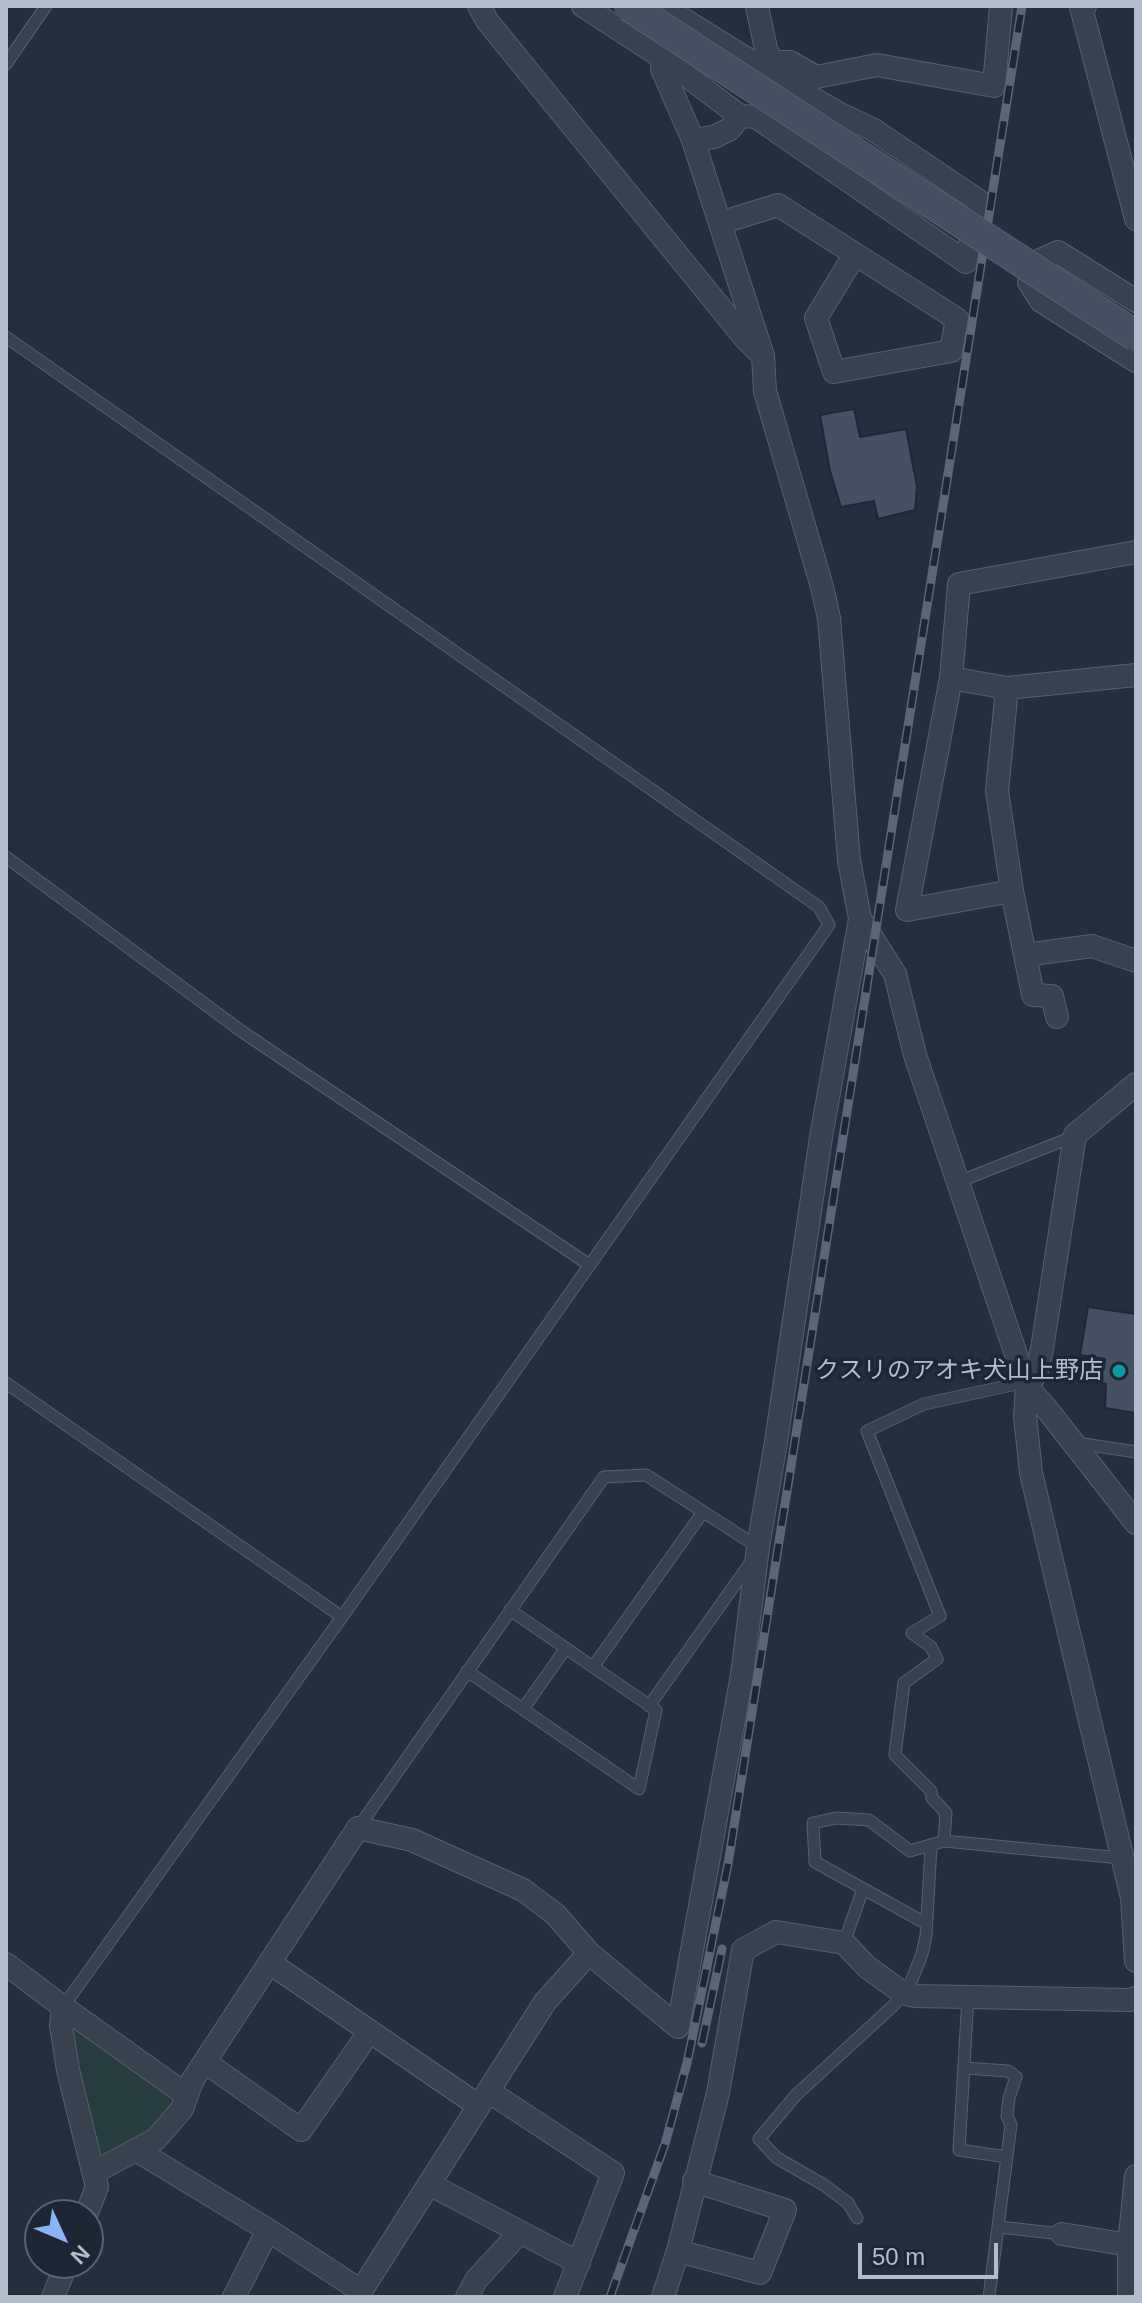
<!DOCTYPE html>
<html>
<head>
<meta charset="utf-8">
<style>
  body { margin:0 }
  #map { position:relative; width:1142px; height:2303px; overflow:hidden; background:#242f3e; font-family:Arial,sans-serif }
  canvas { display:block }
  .frame { position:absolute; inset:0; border:8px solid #b4bcc9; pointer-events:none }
  .north { position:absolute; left:24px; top:2199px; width:80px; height:80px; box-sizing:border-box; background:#1d2633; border:2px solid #59626f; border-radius:50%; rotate:134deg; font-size:22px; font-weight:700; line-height:32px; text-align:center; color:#b4bcc9 }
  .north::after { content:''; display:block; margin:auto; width:28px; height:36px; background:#8ab4f8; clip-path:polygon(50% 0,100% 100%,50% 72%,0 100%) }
  .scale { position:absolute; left:858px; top:2243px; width:140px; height:36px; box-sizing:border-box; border:4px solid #b4bcc9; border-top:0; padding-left:10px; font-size:24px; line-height:28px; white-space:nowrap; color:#b4bcc9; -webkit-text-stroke:6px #1d2633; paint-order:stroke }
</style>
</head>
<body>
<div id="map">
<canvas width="1142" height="2303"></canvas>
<div class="frame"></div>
<div class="north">N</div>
<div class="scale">50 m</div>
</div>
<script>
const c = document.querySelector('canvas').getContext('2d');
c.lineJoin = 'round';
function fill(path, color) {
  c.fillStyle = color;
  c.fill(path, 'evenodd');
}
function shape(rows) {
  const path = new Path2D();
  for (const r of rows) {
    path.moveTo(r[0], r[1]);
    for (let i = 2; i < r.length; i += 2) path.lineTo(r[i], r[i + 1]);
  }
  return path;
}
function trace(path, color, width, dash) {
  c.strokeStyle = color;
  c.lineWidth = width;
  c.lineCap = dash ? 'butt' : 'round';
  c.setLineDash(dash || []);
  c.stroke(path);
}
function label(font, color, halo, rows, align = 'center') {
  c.font = font + ' Arial,"Noto Sans JP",sans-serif';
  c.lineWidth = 7;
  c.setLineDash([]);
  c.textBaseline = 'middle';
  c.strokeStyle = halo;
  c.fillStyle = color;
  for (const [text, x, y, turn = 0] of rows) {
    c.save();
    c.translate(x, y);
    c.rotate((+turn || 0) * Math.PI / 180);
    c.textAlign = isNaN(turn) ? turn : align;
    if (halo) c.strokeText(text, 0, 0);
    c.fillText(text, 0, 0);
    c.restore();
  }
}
fill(shape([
  [75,2029,174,2092,173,2110,153,2133,108,2157,102,2153,77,2067]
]), '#263c3f');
const building = shape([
  [854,409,860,437,906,429,917,487,915,510,878,519,874,501,841,507,830,471,820,415,854,409],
  [1088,1307,1136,1314,1136,1413,1105,1408,1106,1384,1099,1382,1105,1359,1080,1355,1088,1307]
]);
fill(building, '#455162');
trace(building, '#1f2835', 2);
const lane = shape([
  [6,64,46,6],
  [6,337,819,907,829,925,342,1617,63,2007],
  [6,857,244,1033,588,1264],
  [958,1182,1075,1136],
  [6,1383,342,1617],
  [1077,1443,1136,1452],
  [593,1667,703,1512],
  [467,1671,639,1789,656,1710,510,1610],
  [649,1706,753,1559],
  [523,1709,566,1648],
  [358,1828,604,1477,646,1475,758,1547],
  [944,1841,946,1813,932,1798,931,1791,895,1755,904,1683,937,1659,931,1647,912,1633,940,1616,867,1431,924,1404,1021,1383,1027,1387],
  [925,1923,815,1862,813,1823,836,1818,869,1820,910,1851,944,1841,1121,1858],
  [844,1943,863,1889],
  [968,1997,959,2150,1007,2157],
  [965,2068,1008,2071,1016,2077,1009,2098,1007,2116,1011,2125,989,2297],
  [857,2218,848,2203,824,2185,777,2158,759,2139,796,2095,894,2005,911,1982,922,1954,926,1936,931,1846],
  [999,2227,1062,2234]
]);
const street = shape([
  [479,6,488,22,745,338,759,352],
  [583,6,663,58,740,116,756,117,966,262,979,201,872,129,840,114,768,72,662,6],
  [757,6,766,49,772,62,790,62,816,77,877,65,994,86,1001,6],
  [1085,6,1081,7,1136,219],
  [693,140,714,137,730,129,740,116],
  [720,223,778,205,957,319,951,351,834,372,816,318,855,254],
  [1136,301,1058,252,1036,262,1029,282,1041,301,1136,361],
  [951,678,1007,688,1136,675],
  [1007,688,997,791,1012,891,1025,955,1092,946,1136,961],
  [1012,891,907,910,951,678,959,584,1136,552],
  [860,919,895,974,915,1055,1027,1387,1025,1416,1031,1473,1132,1898,1136,1961],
  [1025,955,1033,995,1052,996,1057,1017],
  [1027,1387,1037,1372,1042,1349,1075,1135,1136,1084],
  [1027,1387,1046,1408,1136,1523],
  [270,1963,479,2106],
  [6,1964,63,2007,61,2025,68,2070,97,2187,86,2215],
  [63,2007,185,2094],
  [205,2062,301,2130,370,2031],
  [488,2091,613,2173,565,2297],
  [136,2150,268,2230,361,2291,545,2002,589,1953],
  [95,2172,156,2139,182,2109,192,2081,358,1828,412,1840,523,1890,555,1914,589,1953,678,2027,742,1675,758,1547,776,1442,821,1137,860,919,849,860,829,618,822,587,765,391,763,356,693,140,662,69,663,58],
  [429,2184,579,2263],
  [1062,2234,1129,2245],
  [678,2251,760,2273,785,2210,694,2181],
  [53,2297,67,2263],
  [234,2297,268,2230],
  [467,2297,476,2280,520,2232],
  [663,2297,678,2251,718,2093,743,1950,776,1932,844,1943,867,1967,903,1993,914,1996,1130,2000,1136,1998],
  [1129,2297,1129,2245,1136,2176]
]);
trace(lane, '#565f6c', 13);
trace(street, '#565f6c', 24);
trace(lane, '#38414e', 11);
trace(street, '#38414e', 22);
const rail = shape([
  [702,2043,722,1949],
  [610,2297,665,2144,687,2063,728,1864,1022,6]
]);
trace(rail, '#5a6575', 9);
trace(rail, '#1d2633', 6, [18]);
const secondaryBridge = shape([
  [629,6,1136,336]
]);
trace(secondaryBridge, '#565f6c', 32, []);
trace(secondaryBridge, '#465061', 30);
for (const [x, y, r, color] of [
  [1119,1371,8,"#0f9aa8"]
]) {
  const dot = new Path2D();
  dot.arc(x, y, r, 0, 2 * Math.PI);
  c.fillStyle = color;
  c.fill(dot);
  trace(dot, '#1d2633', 3);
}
label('24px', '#b4bcc9', '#1d2633', [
  ["クスリのアオキ犬山上野店",1103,1371]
], 'right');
</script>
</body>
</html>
